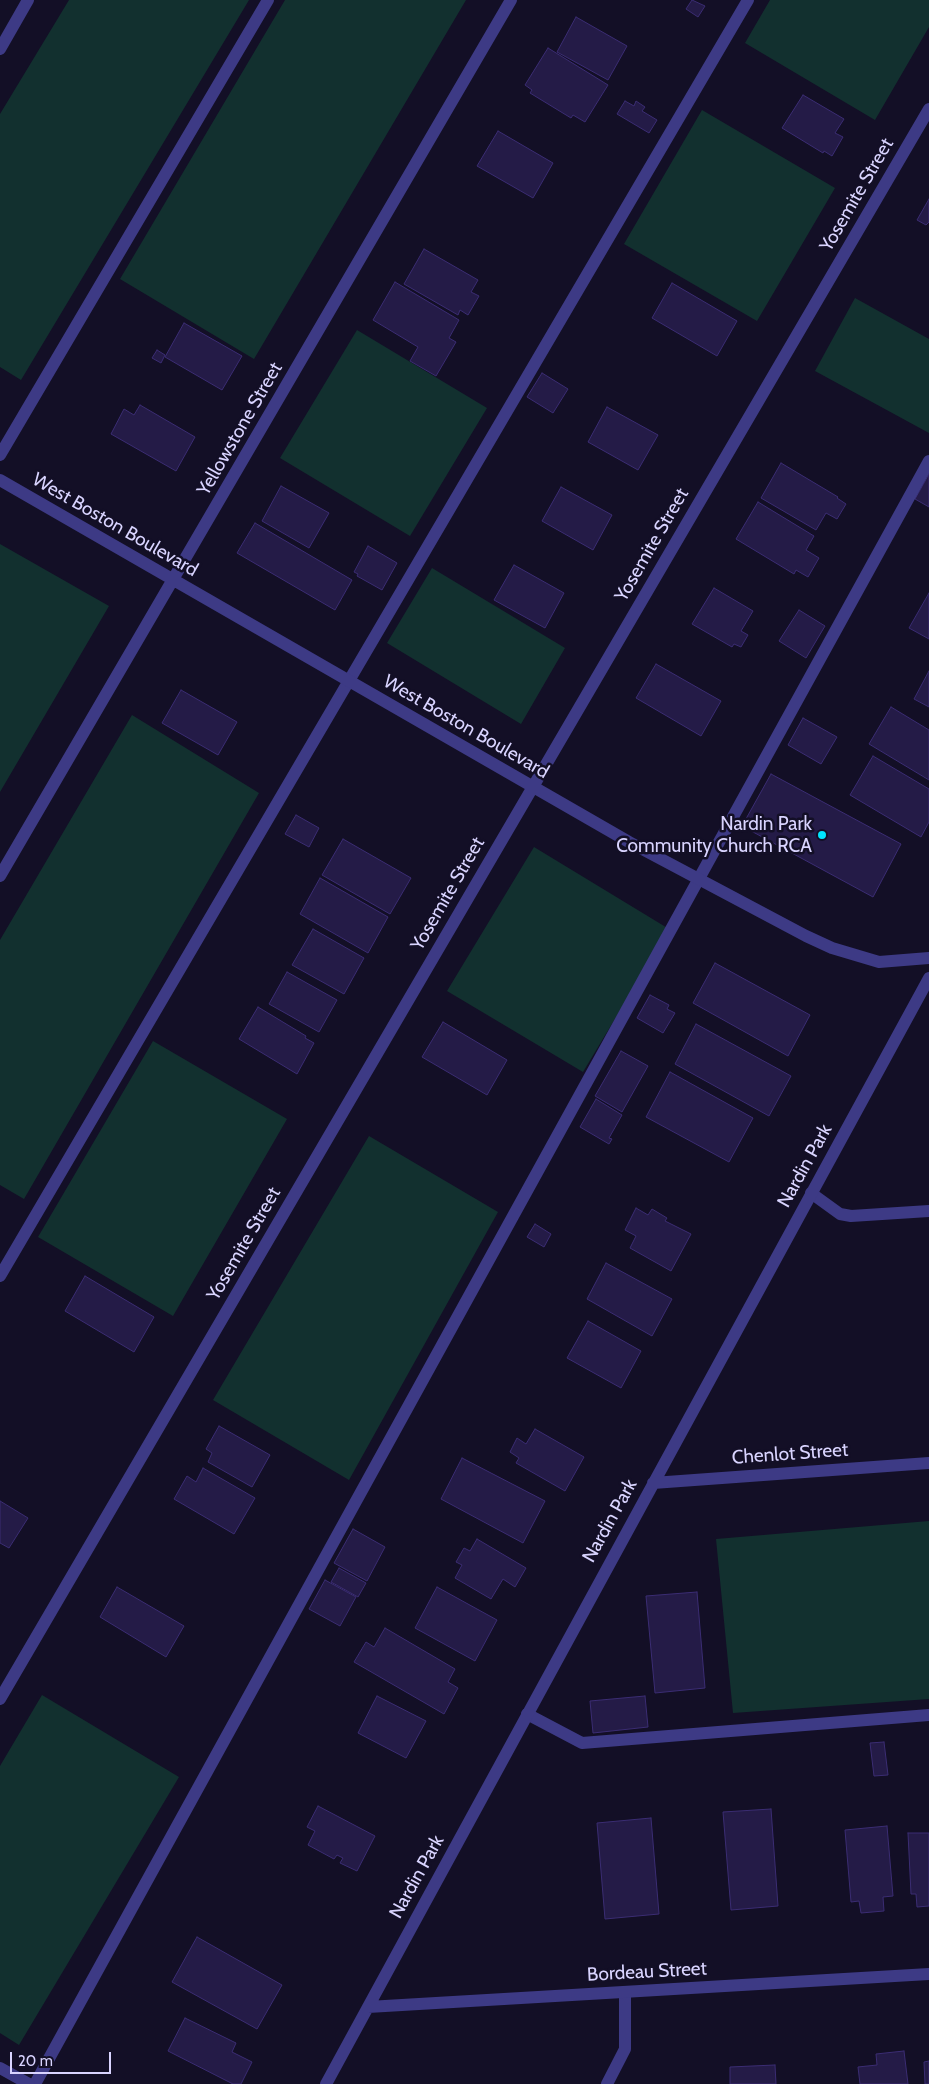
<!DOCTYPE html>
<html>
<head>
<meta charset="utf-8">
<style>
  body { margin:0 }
  #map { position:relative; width:929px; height:2084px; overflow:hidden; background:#130f26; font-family:Cabin,sans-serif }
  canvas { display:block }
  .scale { position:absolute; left:10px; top:2052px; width:101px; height:22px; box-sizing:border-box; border:2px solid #d9d4ff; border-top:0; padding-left:6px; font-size:15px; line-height:18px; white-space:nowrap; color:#d9d4ff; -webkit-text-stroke:4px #130f26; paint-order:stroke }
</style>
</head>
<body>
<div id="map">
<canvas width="929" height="2084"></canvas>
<div class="scale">20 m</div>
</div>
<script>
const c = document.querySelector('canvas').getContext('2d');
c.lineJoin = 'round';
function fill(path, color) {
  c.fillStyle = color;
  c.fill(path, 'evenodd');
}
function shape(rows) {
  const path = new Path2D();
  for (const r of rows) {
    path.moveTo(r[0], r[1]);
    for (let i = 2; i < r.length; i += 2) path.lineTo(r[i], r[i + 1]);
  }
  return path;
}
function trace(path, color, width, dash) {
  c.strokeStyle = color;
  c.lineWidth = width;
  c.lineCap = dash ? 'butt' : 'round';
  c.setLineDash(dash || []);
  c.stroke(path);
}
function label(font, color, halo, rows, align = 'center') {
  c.font = font + ' Cabin,sans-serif';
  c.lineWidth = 5;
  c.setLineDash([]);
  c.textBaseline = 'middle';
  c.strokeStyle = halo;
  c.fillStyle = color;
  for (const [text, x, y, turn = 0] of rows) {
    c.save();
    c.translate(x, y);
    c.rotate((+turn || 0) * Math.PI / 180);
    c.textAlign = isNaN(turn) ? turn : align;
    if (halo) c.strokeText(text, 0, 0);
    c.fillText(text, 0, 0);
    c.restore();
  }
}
fill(shape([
  [69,0,249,0,21,380,0,367,0,114],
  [285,0,466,0,254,359,120,279],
  [770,0,929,0,929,27,875,120,745,43],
  [702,110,835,188,757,321,624,244],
  [855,298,929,339,929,433,815,371],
  [357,330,487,408,410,536,280,458],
  [0,544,109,606,0,792],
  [432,568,565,648,521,724,387,643],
  [132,715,259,793,24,1199,0,1185,0,940],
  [534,847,669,929,583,1072,447,991],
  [153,1041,287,1119,173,1316,38,1237],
  [369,1136,498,1212,349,1480,213,1400],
  [929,1521,929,1699,733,1713,716,1539],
  [42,1695,179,1777,19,2045,0,2033,0,1766]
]), '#12302f');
const building = shape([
  [692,0,705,6,698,17,686,9,692,0],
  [576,17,627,46,608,80,557,52,576,17],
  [548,48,608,85,585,122,573,115,571,118,530,93,532,90,525,85,548,48],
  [803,95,844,119,835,133,843,137,832,156,824,151,823,153,782,128,803,95],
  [625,101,634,106,636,101,645,107,642,111,657,120,649,133,617,114,625,101],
  [498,131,553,163,533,198,477,166,498,131],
  [929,199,929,222,926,225,917,220,929,199],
  [424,249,478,280,471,292,479,296,468,315,460,310,458,315,404,284,424,249],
  [395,282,459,320,449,338,456,342,436,376,410,361,418,347,373,320,395,282],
  [672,283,737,321,717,356,652,318,672,283],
  [184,323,242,356,222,390,165,357,184,323],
  [157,350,165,355,161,363,152,358,157,350],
  [542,373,568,389,553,413,527,397,542,373],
  [140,405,195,437,176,471,111,434,124,409,134,415,140,405],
  [607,407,658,435,638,470,588,442,607,407],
  [781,463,838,497,837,498,846,504,837,519,826,513,816,530,761,498,781,463],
  [929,474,929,507,915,499,929,474],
  [281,486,329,513,309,548,262,521,281,486],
  [561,487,612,515,593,550,542,521,561,487],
  [758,502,814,536,806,550,819,558,808,577,796,570,794,574,736,539,758,502],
  [255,523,352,580,335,610,237,553,255,523],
  [368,546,397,563,382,590,357,576,358,574,354,572,368,546],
  [514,565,564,593,545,628,494,600,514,565],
  [714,588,753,611,741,631,748,635,741,647,734,644,732,647,692,624,714,588],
  [929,593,929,639,909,628,929,593],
  [799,610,825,626,806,658,779,641,799,610],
  [656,664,721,701,701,736,636,698,656,664],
  [929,671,929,707,914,699,929,671],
  [181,690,237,722,218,755,162,723,181,690],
  [891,707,929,730,929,780,869,744,891,707],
  [803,718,837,737,821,764,788,745,803,718],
  [873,756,929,789,929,822,921,837,850,795,873,756],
  [771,774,901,844,873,897,742,826,771,774],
  [296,815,319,828,309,847,285,834,296,815],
  [343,839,411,878,390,914,322,875,343,839],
  [320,878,388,917,368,953,300,914,320,878],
  [313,929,364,958,344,994,292,965,313,929],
  [715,963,810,1015,788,1056,693,1003,715,963],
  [287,972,337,1000,319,1032,269,1004,287,972],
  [650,995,669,1005,667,1009,675,1013,663,1033,637,1018,650,995],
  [258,1007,306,1036,305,1038,314,1043,297,1074,239,1039,258,1007],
  [443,1022,507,1060,487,1095,422,1057,443,1022],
  [696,1024,791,1076,769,1116,675,1064,696,1024],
  [621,1051,648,1066,622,1112,595,1096,621,1051],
  [670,1072,753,1118,729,1162,646,1117,670,1072],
  [596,1099,622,1115,609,1138,612,1139,609,1144,580,1127,596,1099],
  [636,1208,648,1215,652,1209,667,1218,665,1221,691,1234,671,1271,630,1248,636,1236,625,1230,636,1208],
  [535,1224,551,1234,544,1247,527,1237,535,1224],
  [606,1263,672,1299,652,1336,587,1299,606,1263],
  [85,1276,154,1317,134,1352,65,1311,85,1276],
  [588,1321,641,1351,621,1388,567,1358,588,1321],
  [219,1426,270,1455,252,1487,208,1462,212,1453,206,1449,219,1426],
  [535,1429,584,1457,565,1491,516,1463,519,1458,510,1452,517,1438,526,1444,535,1429],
  [462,1458,545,1501,523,1543,441,1499,462,1458],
  [203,1468,255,1498,234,1534,174,1499,187,1476,196,1482,203,1468],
  [0,1501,28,1518,9,1548,0,1543,0,1501],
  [353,1529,385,1547,367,1581,334,1563,353,1529],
  [477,1539,526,1568,515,1587,503,1579,491,1599,455,1578,462,1565,456,1562,464,1548,470,1551,477,1539],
  [339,1568,366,1583,358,1597,331,1582,339,1568],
  [325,1580,356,1597,340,1626,309,1609,325,1580],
  [117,1587,184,1626,166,1657,100,1617,117,1587],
  [437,1587,497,1620,475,1661,415,1628,437,1587],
  [697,1592,705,1688,655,1693,646,1596,697,1592],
  [385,1628,455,1669,448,1682,458,1688,444,1714,354,1662,366,1642,374,1647,385,1628],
  [377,1696,426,1721,406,1758,358,1733,377,1696],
  [645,1696,648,1727,593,1733,590,1701,645,1696],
  [884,1742,888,1775,874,1776,870,1743,884,1742],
  [318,1806,375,1836,357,1871,340,1863,343,1858,337,1855,334,1859,308,1845,315,1831,307,1827,318,1806],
  [771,1809,778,1906,731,1910,723,1812,771,1809],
  [651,1818,659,1914,605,1919,597,1823,651,1818],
  [887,1826,893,1896,883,1897,884,1911,861,1913,859,1901,851,1902,845,1830,887,1826],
  [908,1833,929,1833,929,1906,917,1907,916,1894,911,1894,908,1833],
  [197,1937,282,1985,257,2029,172,1982,197,1937],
  [185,2018,236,2043,232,2052,252,2062,241,2084,233,2084,168,2051,185,2018],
  [904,2051,908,2084,860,2084,858,2067,877,2065,876,2054,904,2051],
  [929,2061,929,2084,925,2084,924,2062,929,2061],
  [775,2065,776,2084,730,2084,730,2067,775,2065]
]);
fill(building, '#241b47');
trace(building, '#3b2d73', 1);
trace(shape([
  [0,455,268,0],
  [811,1193,840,1214,851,1216,929,1211],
  [0,1276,748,0],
  [527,1714,582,1743,929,1715],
  [35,2084,929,461],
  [607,2084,625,2049,625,1992]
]), '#3d3a85', 12);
trace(shape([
  [0,49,28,0],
  [0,480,629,842,806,936,832,948,879,962,929,958],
  [0,876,511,0],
  [653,1483,929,1463],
  [0,1699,929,109],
  [368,2007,929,1974],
  [0,2068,29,2084],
  [326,2084,929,978]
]), '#3d3a85', 12);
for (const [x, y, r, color] of [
  [822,835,5,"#00e5ff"]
]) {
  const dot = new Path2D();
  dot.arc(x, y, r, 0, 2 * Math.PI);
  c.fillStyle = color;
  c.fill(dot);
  trace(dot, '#130f26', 2);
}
label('19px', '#d9d4ff', '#130f26', [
  ["Yosemite Street",857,195,-60],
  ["Yellowstone Street",240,429,-60],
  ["West Boston Boulevard",115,525,30],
  ["Yosemite Street",652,545,-60],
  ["West Boston Boulevard",466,727,30],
  ["Yosemite Street",448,894,-60],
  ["Nardin Park",805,1166,-61],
  ["Yosemite Street",244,1244,-60],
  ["Chenlot Street",790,1454,-4],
  ["Nardin Park",610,1521,-61],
  ["Nardin Park",417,1877,-61],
  ["Bordeau Street",647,1972,-3]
]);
label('19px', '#d9d4ff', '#130f26', [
  ["Nardin Park",812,824],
  ["Community Church RCA",812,846]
], 'right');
</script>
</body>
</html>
